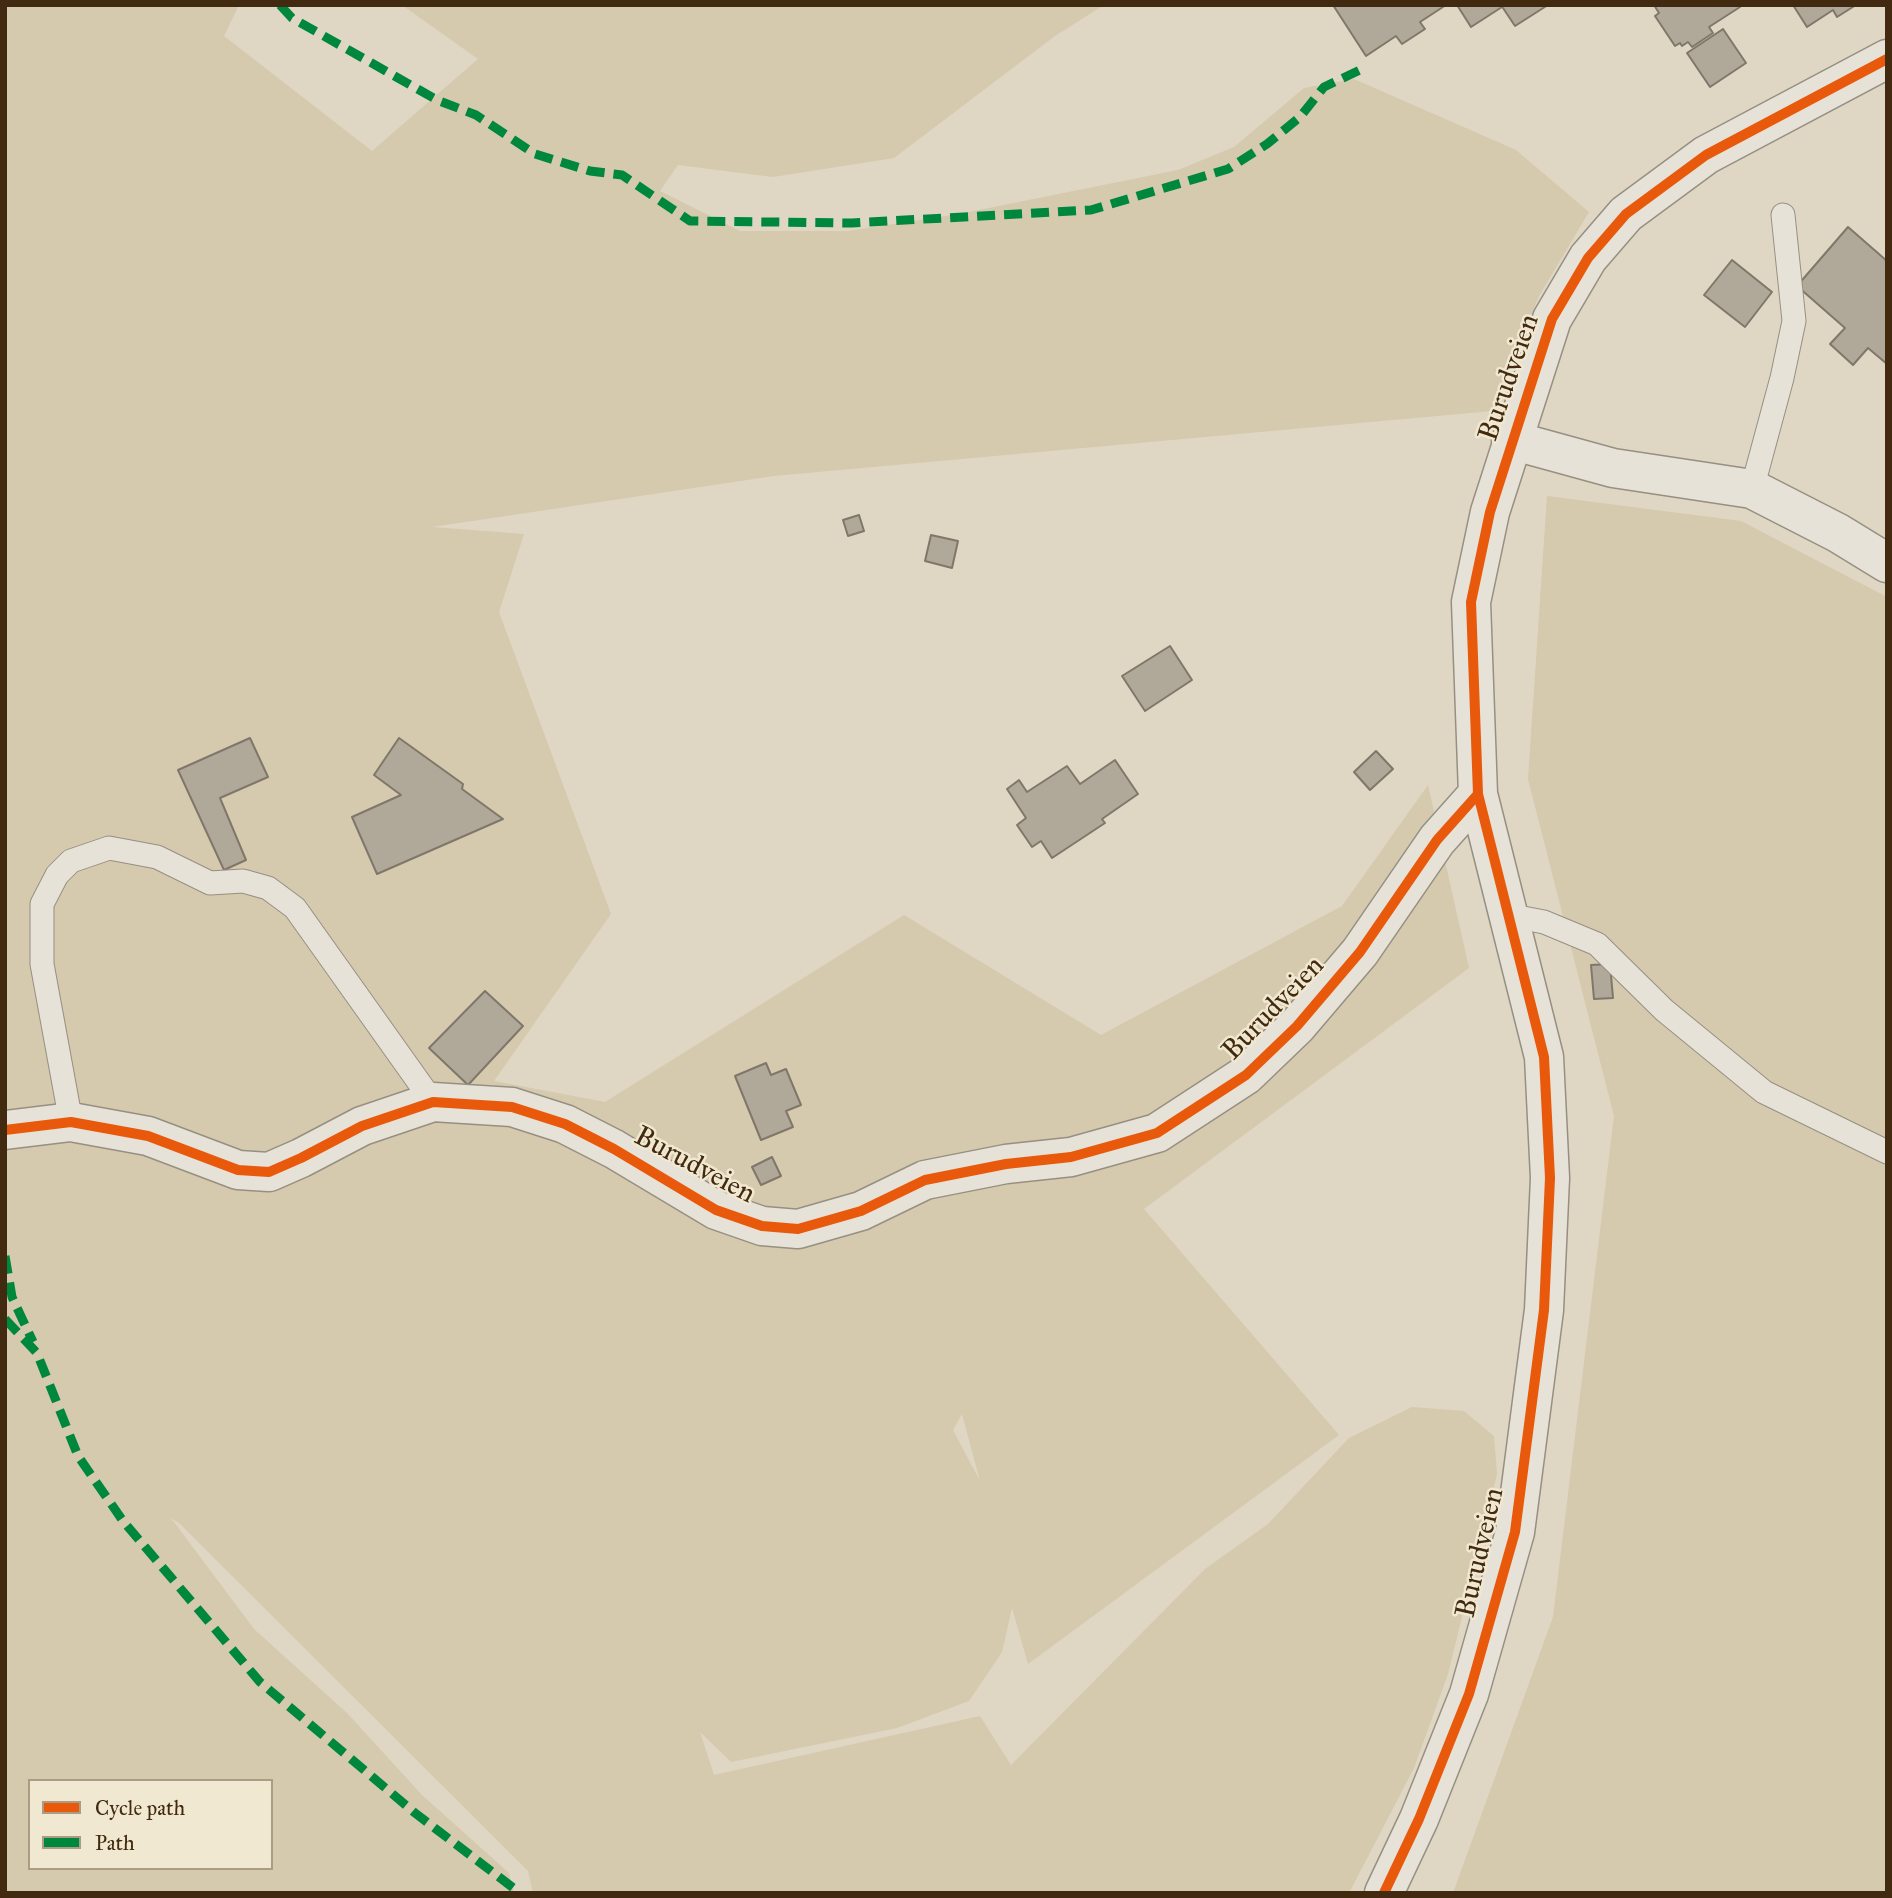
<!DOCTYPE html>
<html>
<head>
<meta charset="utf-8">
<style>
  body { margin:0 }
  #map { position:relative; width:1892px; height:1898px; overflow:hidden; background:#dfd7c4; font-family:"IM FELL Great Primer",serif }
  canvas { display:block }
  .frame { position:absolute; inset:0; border:7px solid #422a10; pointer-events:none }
  .legend { position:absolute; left:28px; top:1779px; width:245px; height:91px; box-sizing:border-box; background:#f1e8d2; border:2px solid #ab9c84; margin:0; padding:9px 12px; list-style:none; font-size:21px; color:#422a10 }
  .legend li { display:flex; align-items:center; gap:14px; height:35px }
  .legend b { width:35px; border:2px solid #ab9c84 }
</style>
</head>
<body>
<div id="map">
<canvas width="1892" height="1898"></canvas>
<div class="frame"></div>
<ul class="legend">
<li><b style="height:9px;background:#e8590c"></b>Cycle path</li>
<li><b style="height:9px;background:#00873e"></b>Path</li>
</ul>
</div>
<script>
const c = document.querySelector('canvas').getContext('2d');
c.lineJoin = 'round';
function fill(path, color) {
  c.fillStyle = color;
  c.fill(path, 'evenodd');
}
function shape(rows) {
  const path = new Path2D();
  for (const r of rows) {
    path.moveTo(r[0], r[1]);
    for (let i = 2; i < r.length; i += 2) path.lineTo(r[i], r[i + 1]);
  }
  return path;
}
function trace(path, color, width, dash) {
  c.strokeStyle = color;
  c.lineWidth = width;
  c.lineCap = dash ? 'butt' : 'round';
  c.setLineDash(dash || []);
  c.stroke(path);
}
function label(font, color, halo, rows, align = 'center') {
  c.font = font + ' "IM FELL Great Primer",serif';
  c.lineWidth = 5;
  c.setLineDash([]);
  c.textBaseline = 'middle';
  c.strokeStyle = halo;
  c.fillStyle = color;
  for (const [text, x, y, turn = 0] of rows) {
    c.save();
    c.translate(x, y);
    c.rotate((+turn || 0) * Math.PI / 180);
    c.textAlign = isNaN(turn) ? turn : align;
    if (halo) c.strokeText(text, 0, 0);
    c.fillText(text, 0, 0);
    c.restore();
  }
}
fill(shape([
  [5,5,239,5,224,36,372,151,478,59,402,5,1104,5,1055,36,894,158,773,177,678,165,660,191,740,231,848,231,959,214,1178,170,1234,147,1304,88,1354,79,1516,150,1589,212,1539,296,1492,411,774,476,432,527,524,534,499,612,611,914,494,1081,605,1102,904,915,1101,1035,1342,906,1428,785,1469,968,1144,1209,1339,1435,1028,1664,1012,1608,1002,1652,969,1701,897,1728,731,1762,700,1732,714,1775,980,1716,1011,1765,1205,1569,1268,1524,1349,1438,1412,1407,1464,1411,1494,1436,1497,1474,1448,1674,1414,1768,1349,1893,533,1893,528,1871,179,1523,171,1518,254,1629,348,1714,422,1795,509,1873,514,1893,5,1893],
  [962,1414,980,1481,953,1430],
  [30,1781,271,1781,271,1868,30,1868],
  [1547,496,1741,521,1887,597,1887,1893,1453,1893,1553,1617,1614,1116,1528,779]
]), '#d5c9ae');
const building = shape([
  [1333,5,1446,5,1420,22,1425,29,1402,44,1396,36,1366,56,1333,5],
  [1457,5,1501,5,1502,7,1471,27,1457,5],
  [1501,5,1548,5,1515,26,1501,5],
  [1654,5,1739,5,1740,7,1709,27,1713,33,1692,47,1688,42,1682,46,1680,43,1675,46,1655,16,1659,13,1654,5],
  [1793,5,1856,5,1837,17,1833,10,1807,27,1793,5],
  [1723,29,1746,63,1710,87,1687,53,1723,29],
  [1848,227,1887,261,1887,364,1868,348,1853,365,1830,344,1845,328,1797,286,1848,227],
  [1732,260,1772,292,1745,327,1704,295,1732,260],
  [859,515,864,531,848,536,843,520,859,515],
  [931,535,958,541,952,568,925,561,931,535],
  [1170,646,1192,680,1145,711,1122,676,1170,646],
  [250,738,268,777,220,798,246,860,224,870,178,770,250,738],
  [399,738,463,784,462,789,503,819,377,874,352,817,401,795,374,775,399,738],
  [1376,751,1393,769,1370,790,1354,772,1376,751],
  [1115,760,1138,794,1102,819,1105,823,1052,858,1041,841,1032,847,1017,825,1026,818,1007,789,1019,780,1027,792,1067,766,1080,784,1115,760],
  [1610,964,1613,998,1594,999,1591,965,1610,964],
  [485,991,523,1026,468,1085,429,1048,485,991],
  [766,1063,771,1075,786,1069,801,1105,786,1111,793,1127,761,1140,735,1076,766,1063],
  [772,1157,781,1176,761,1185,752,1167,772,1157]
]);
fill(building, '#b0a99a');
trace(building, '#80776a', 2);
const service = shape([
  [1752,489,1782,378,1794,321,1783,215],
  [1507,915,1544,922,1597,944,1664,1010,1764,1092,1887,1152],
  [71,1122,42,964,42,904,57,875,71,861,109,848,157,857,210,883,243,881,268,888,295,908,433,1102]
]);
const minor = shape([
  [1511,440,1613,468,1752,489,1838,533,1887,563],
  [5,1130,71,1122,148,1136,238,1170,269,1172,301,1158,362,1126,433,1102,512,1107,565,1124,614,1149,716,1210,762,1226,798,1229,861,1211,925,1180,1006,1164,1071,1157,1157,1133,1246,1075,1297,1026,1360,952,1437,840,1478,794],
  [1384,1893,1419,1819,1469,1694,1515,1532,1544,1310,1550,1178,1544,1057,1478,794,1471,602,1490,512,1552,319,1588,258,1626,214,1706,155,1887,59]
]);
trace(service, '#978f81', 25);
trace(minor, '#978f81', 41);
trace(service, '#e6e2d8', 23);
trace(minor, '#e6e2d8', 38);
trace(shape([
  [280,5,292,18,437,100,476,115,535,154,590,171,622,175,690,221,852,223,1091,210,1228,169,1267,144,1300,117,1324,87,1362,69],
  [5,1256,12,1297,33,1342],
  [5,1319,37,1353,78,1456,123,1521,260,1682,415,1813,520,1893]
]), '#00873e', 9, [18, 9]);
trace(shape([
  [5,1130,71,1122,148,1136,238,1170,269,1172,301,1158,362,1126,433,1102,512,1107,565,1124,614,1149,716,1210,762,1226,798,1229,861,1211,925,1180,1006,1164,1071,1157,1157,1133,1246,1075,1297,1026,1360,952,1437,840,1478,794],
  [1384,1893,1419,1819,1469,1694,1515,1532,1544,1310,1550,1178,1544,1057,1478,794,1471,602,1490,512,1552,319,1588,258,1626,214,1706,155,1887,59]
]), '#e8590c', 10);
label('28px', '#422a10', '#f1e8d2', [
  ["Burudveien",1510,378,-71],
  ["Burudveien",1274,1009,-46],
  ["Burudveien",694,1166,28],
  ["Burudveien",1481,1553,-77]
]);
</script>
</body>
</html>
